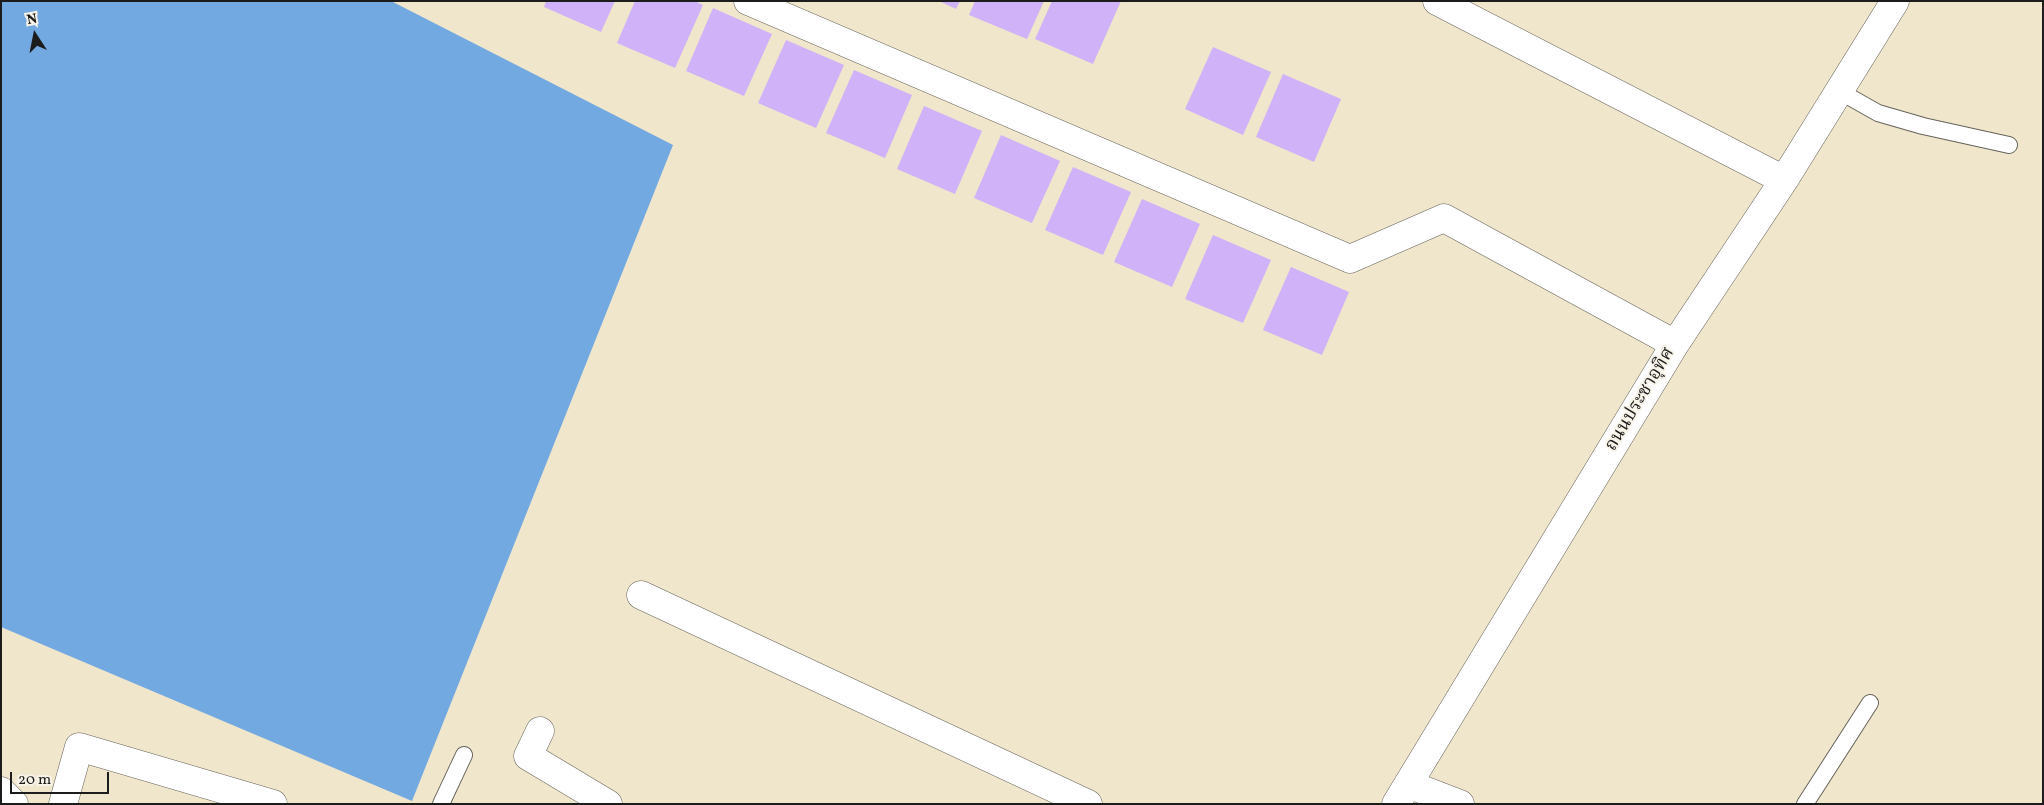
<!DOCTYPE html>
<html>
<head>
<meta charset="utf-8">
<style>
  body { margin:0 }
  #map { position:relative; width:2044px; height:805px; overflow:hidden; background:#f0e6cc; font-family:Vollkorn,serif }
  canvas { display:block }
  .frame { position:absolute; inset:0; border:2px solid #1c1c1c; pointer-events:none }
  .north { position:absolute; left:10px; top:10px; width:50px; height:50px; -webkit-text-stroke:4px #f7f3e8; paint-order:stroke; rotate:349deg; font-size:14px; font-weight:700; line-height:20px; text-align:center; color:#1c1c1c }
  .north::after { content:''; display:block; margin:auto; width:18px; height:22px; background:#1c1c1c; clip-path:polygon(50% 0,100% 100%,50% 72%,0 100%) }
  .scale { position:absolute; left:10px; top:772px; width:99px; height:22px; box-sizing:border-box; border:2px solid #1c1c1c; border-top:0; padding-left:6px; font-size:15px; line-height:18px; white-space:nowrap; color:#1c1c1c; -webkit-text-stroke:4px #f7f3e8; paint-order:stroke }
</style>
</head>
<body>
<div id="map">
<canvas width="2044" height="805"></canvas>
<div class="frame"></div>
<div class="north">N</div>
<div class="scale">20 m</div>
</div>
<script>
const c = document.querySelector('canvas').getContext('2d');
c.lineJoin = 'round';
function fill(path, color) {
  c.fillStyle = color;
  c.fill(path, 'evenodd');
}
function shape(rows) {
  const path = new Path2D();
  for (const r of rows) {
    path.moveTo(r[0], r[1]);
    for (let i = 2; i < r.length; i += 2) path.lineTo(r[i], r[i + 1]);
  }
  return path;
}
function trace(path, color, width, dash) {
  c.strokeStyle = color;
  c.lineWidth = width;
  c.lineCap = dash ? 'butt' : 'round';
  c.setLineDash(dash || []);
  c.stroke(path);
}
function label(font, color, halo, rows, align = 'center') {
  c.font = font + ' Vollkorn,"Noto Serif Thai",serif';
  c.lineWidth = 4;
  c.setLineDash([]);
  c.textBaseline = 'middle';
  c.strokeStyle = halo;
  c.fillStyle = color;
  for (const [text, x, y, turn = 0] of rows) {
    c.save();
    c.translate(x, y);
    c.rotate((+turn || 0) * Math.PI / 180);
    c.textAlign = isNaN(turn) ? turn : align;
    if (halo) c.strokeText(text, 0, 0);
    c.fillText(text, 0, 0);
    c.restore();
  }
}
fill(shape([
  [1,1,391,1,673,145,412,801,1,627]
]), '#73a9e1');
fill(shape([
  [546,1,615,1,601,32,544,7],
  [635,1,695,1,703,5,675,68,617,43],
  [939,1,960,1,956,9],
  [975,1,1044,1,1027,39,969,15],
  [1052,1,1121,1,1093,64,1035,39],
  [713,8,772,34,744,96,686,71],
  [786,40,844,65,816,128,758,103],
  [1213,47,1271,72,1243,135,1185,109],
  [854,70,912,95,885,158,826,133],
  [1283,74,1341,99,1314,162,1256,137],
  [924,106,982,131,955,194,897,169],
  [1001,135,1060,161,1032,223,974,198],
  [1073,167,1131,192,1103,255,1045,230],
  [1142,199,1200,224,1172,287,1114,262],
  [1213,235,1271,260,1243,323,1185,299],
  [1291,267,1349,292,1322,355,1263,330]
]), '#cfb2f7');
const service = shape([
  [1839,91,1878,113,1923,126,2009,145],
  [441,804,464,755],
  [1805,804,1870,703]
]);
const minor = shape([
  [748,1,1350,259,1444,218,1675,344],
  [1437,1,1784,180],
  [641,595,1088,804],
  [540,731,528,756,608,804],
  [1408,784,1460,804],
  [1,791,14,804],
  [63,804,79,747,273,804],
  [1396,804,1675,344,1784,180,1895,1]
]);
trace(service, '#66635a', 18);
trace(minor, '#66635a', 29);
trace(service, '#fff', 16);
trace(minor, '#fff', 28);
label('18px', '#1c1c1c', '#f7f3e8', [
  ["ถนนประชาอุทิศ",1641,400,-59]
]);
</script>
</body>
</html>
